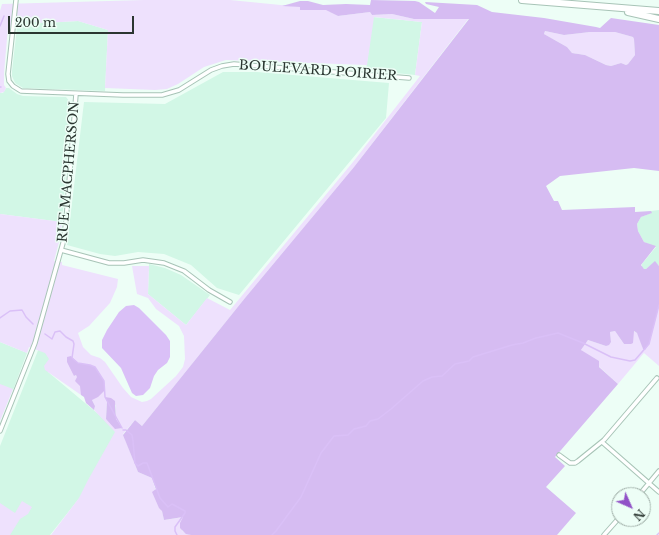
<!DOCTYPE html>
<html>
<head>
<meta charset="utf-8">
<style>
  body { margin:0 }
  #map { position:relative; width:659px; height:535px; overflow:hidden; background:#edfef6; font-family:"Libre Baskerville",serif }
  canvas { display:block }
  .north { position:absolute; left:611px; top:487px; width:40px; height:40px; box-sizing:border-box; background:#edfef6; border:1px solid #9faea7; border-radius:50%; rotate:135deg; font-size:11px; font-weight:700; line-height:16px; text-align:center; color:#2b3631 }
  .north::after { content:''; display:block; margin:auto; width:14px; height:18px; background:#9151c7; clip-path:polygon(50% 0,100% 100%,50% 72%,0 100%) }
  .scale { position:absolute; left:8px; top:16px; width:126px; height:18px; box-sizing:border-box; border:2px solid #2b3631; border-top:0; padding-left:5px; font-size:12px; line-height:14px; white-space:nowrap; color:#2b3631; -webkit-text-stroke:3px #edfef6; paint-order:stroke }
</style>
</head>
<body>
<div id="map">
<canvas width="659" height="535"></canvas>
<div class="north">N</div>
<div class="scale">200 m</div>
</div>
<script>
const c = document.querySelector('canvas').getContext('2d');
c.lineJoin = 'round';
function fill(path, color) {
  c.fillStyle = color;
  c.fill(path, 'evenodd');
}
function shape(rows) {
  const path = new Path2D();
  for (const r of rows) {
    path.moveTo(r[0], r[1]);
    for (let i = 2; i < r.length; i += 2) path.lineTo(r[i], r[i + 1]);
  }
  return path;
}
function trace(path, color, width, dash) {
  c.strokeStyle = color;
  c.lineWidth = width;
  c.lineCap = dash ? 'butt' : 'round';
  c.setLineDash(dash || []);
  c.stroke(path);
}
function label(font, color, halo, rows, align = 'center') {
  c.font = font + ' "Libre Baskerville",serif';
  c.lineWidth = 3;
  c.setLineDash([]);
  c.textBaseline = 'middle';
  c.strokeStyle = halo;
  c.fillStyle = color;
  for (const [text, x, y, turn = 0] of rows) {
    c.save();
    c.translate(x, y);
    c.rotate((+turn || 0) * Math.PI / 180);
    c.textAlign = isNaN(turn) ? turn : align;
    if (halo) c.strokeText(text, 0, 0);
    c.fillText(text, 0, 0);
    c.restore();
  }
}
fill(shape([
  [373,17,422,22,415,75,366,70],
  [23,19,44,23,78,21,108,30,105,91,23,88,15,83,12,76,12,71,17,27,20,27],
  [223,72,257,72,389,83,386,118,239,295,217,288,191,265,164,254,138,252,115,256,100,254,67,245,84,102,165,104],
  [6,88,9,88,17,94,23,96,62,97,66,97,70,102,71,105,62,222,0,214,0,93,3,93],
  [659,210,659,266,655,262,646,269,644,269,642,268,642,264,656,247,644,242,638,231,637,224,641,217,651,213,651,211],
  [149,264,165,268,181,275,210,295,186,325,148,294],
  [0,342,27,353,13,390,0,385],
  [39,348,53,357,48,372,127,438,50,535,0,535,0,446]
]), '#d2f7e6');
fill(shape([
  [144,0,230,0,301,7,300,10,327,10,338,16,370,12,372,15,392,14,414,19,469,18,354,167,245,298,142,426,135,420,123,434,138,472,152,478,162,511,164,520,184,517,182,531,191,535,51,535,79,498,88,480,115,432,94,410,95,406,92,400,102,378,95,367,78,363,72,358,74,376,76,375,78,377,77,380,81,386,81,395,45,370,44,366,49,359,45,353,29,347,27,353,0,342,0,214,62,222,60,238,54,261,62,262,62,265,118,279,117,287,110,303,89,326,78,333,83,347,91,355,100,358,105,362,123,388,131,397,142,402,147,401,151,399,176,376,183,367,185,359,184,336,179,326,156,309,148,298,137,294,132,266,149,266,148,294,186,325,207,298,230,310,353,162,420,76,415,75,422,22,374,17,367,65,226,60,204,67,178,84,167,89,155,90,105,88,108,30,78,21,44,23,28,21,24,19,22,20,20,27,8,27,4,73,4,85,6,88,4,92,0,93,0,11,2,4],
  [107,401,116,405,116,419,121,428,106,419],
  [545,31,564,35,590,32,615,32,633,37,634,39,635,55,628,64,626,65,621,63,611,66,606,65,585,55,572,53,567,47,544,34],
  [659,305,659,366,644,353,618,384,581,350,588,340,606,346,611,342,610,332,615,331,624,344,633,331,637,333,639,336,643,349,649,344],
  [0,384,13,389,0,421],
  [22,501,32,507,28,514,20,519,10,535,0,535,0,503,15,513]
]), '#eee1fd');
fill(shape([
  [371,0,415,1,419,2,435,13,439,7,426,4,425,2,477,5,492,12,544,18,596,27,600,28,611,18,659,25,659,171,634,168,560,176,546,186,554,201,558,201,562,210,635,207,635,212,651,211,652,213,641,217,637,224,638,231,644,242,656,246,641,265,644,269,646,269,655,261,659,266,659,305,649,344,645,350,643,349,637,333,634,331,633,343,631,344,624,344,615,331,610,332,611,342,609,345,606,346,588,340,581,350,599,361,599,367,618,384,555,457,565,466,546,487,576,513,557,535,191,535,186,534,180,528,180,523,183,517,164,520,162,511,159,508,152,492,156,489,152,478,138,472,123,435,135,420,142,426,245,298,354,167,469,19,414,19,392,14,372,15,370,12,338,16,326,10,300,10,300,7,282,6,300,1,308,1,323,5,346,4,370,5],
  [545,31,564,35,590,32,615,32,633,37,634,39,635,55,628,64,626,65,621,63,611,66,606,65,585,55,572,53,567,47,544,34],
  [71,356,78,363,90,365,95,367,104,381,105,390,98,397,92,400,95,406,94,410,86,403,84,397,81,395,80,386,75,381,77,377,76,375,74,376,67,362,67,357],
  [105,397,111,398,115,401,116,419,122,428,115,429,106,419,107,401]
]), '#d6bcf2');
fill(shape([
  [134,305,139,308,166,335,170,341,170,357,167,363,158,370,154,376,150,388,143,395,136,396,132,393,121,368,102,348,102,340,107,330,119,312,126,306]
]), '#dac0f7');
trace(shape([
  [0,26,4,16],
  [0,87,1,87],
  [0,318,10,311,22,310,26,317,33,324],
  [45,334,52,339,55,332,60,331,66,337,73,341,74,344,72,358,78,363,90,365,95,367,104,381,105,397,122,428],
  [123,430,126,430,132,435,133,441,135,463,138,466,143,463,147,463,160,498,168,507,172,504,185,511,185,513,175,527,175,531,177,535],
  [272,535,276,531,301,497,321,453,334,436,348,435,354,429,366,426,370,421,378,419,391,409,423,381,432,377,442,376,455,364,469,361,473,357,512,345,523,343,536,338,558,333,583,343,611,357,630,361,635,360,649,344,659,305],
  [657,535,659,533]
]), '#dac0f7', 1.5);
const street = shape([
  [16,0,8,74,9,81,13,86,21,91,123,95,162,95,179,90,211,70,222,66,234,64,409,78],
  [61,250,109,263,124,263,143,260,164,263,184,271,209,290,230,302],
  [0,431,35,343,63,243,66,221,76,94],
  [602,442,659,492],
  [559,455,570,463,575,463,578,461,604,440,657,378],
  [639,495,659,471],
  [604,535,619,518]
]);
const highway = shape([
  [522,0,659,11],
  [628,12,659,19]
]);
trace(street, '#a8c4b7', 5.5);
trace(highway, '#a8c4b7', 8);
trace(street, '#fff', 3.5);
trace(highway, '#fff', 6);
label('13px', '#2b3631', '#edfef6', [
  ["BOULEVARD POIRIER",318,71,4],
  ["RUE MACPHERSON",69,172,-85]
]);
</script>
</body>
</html>
